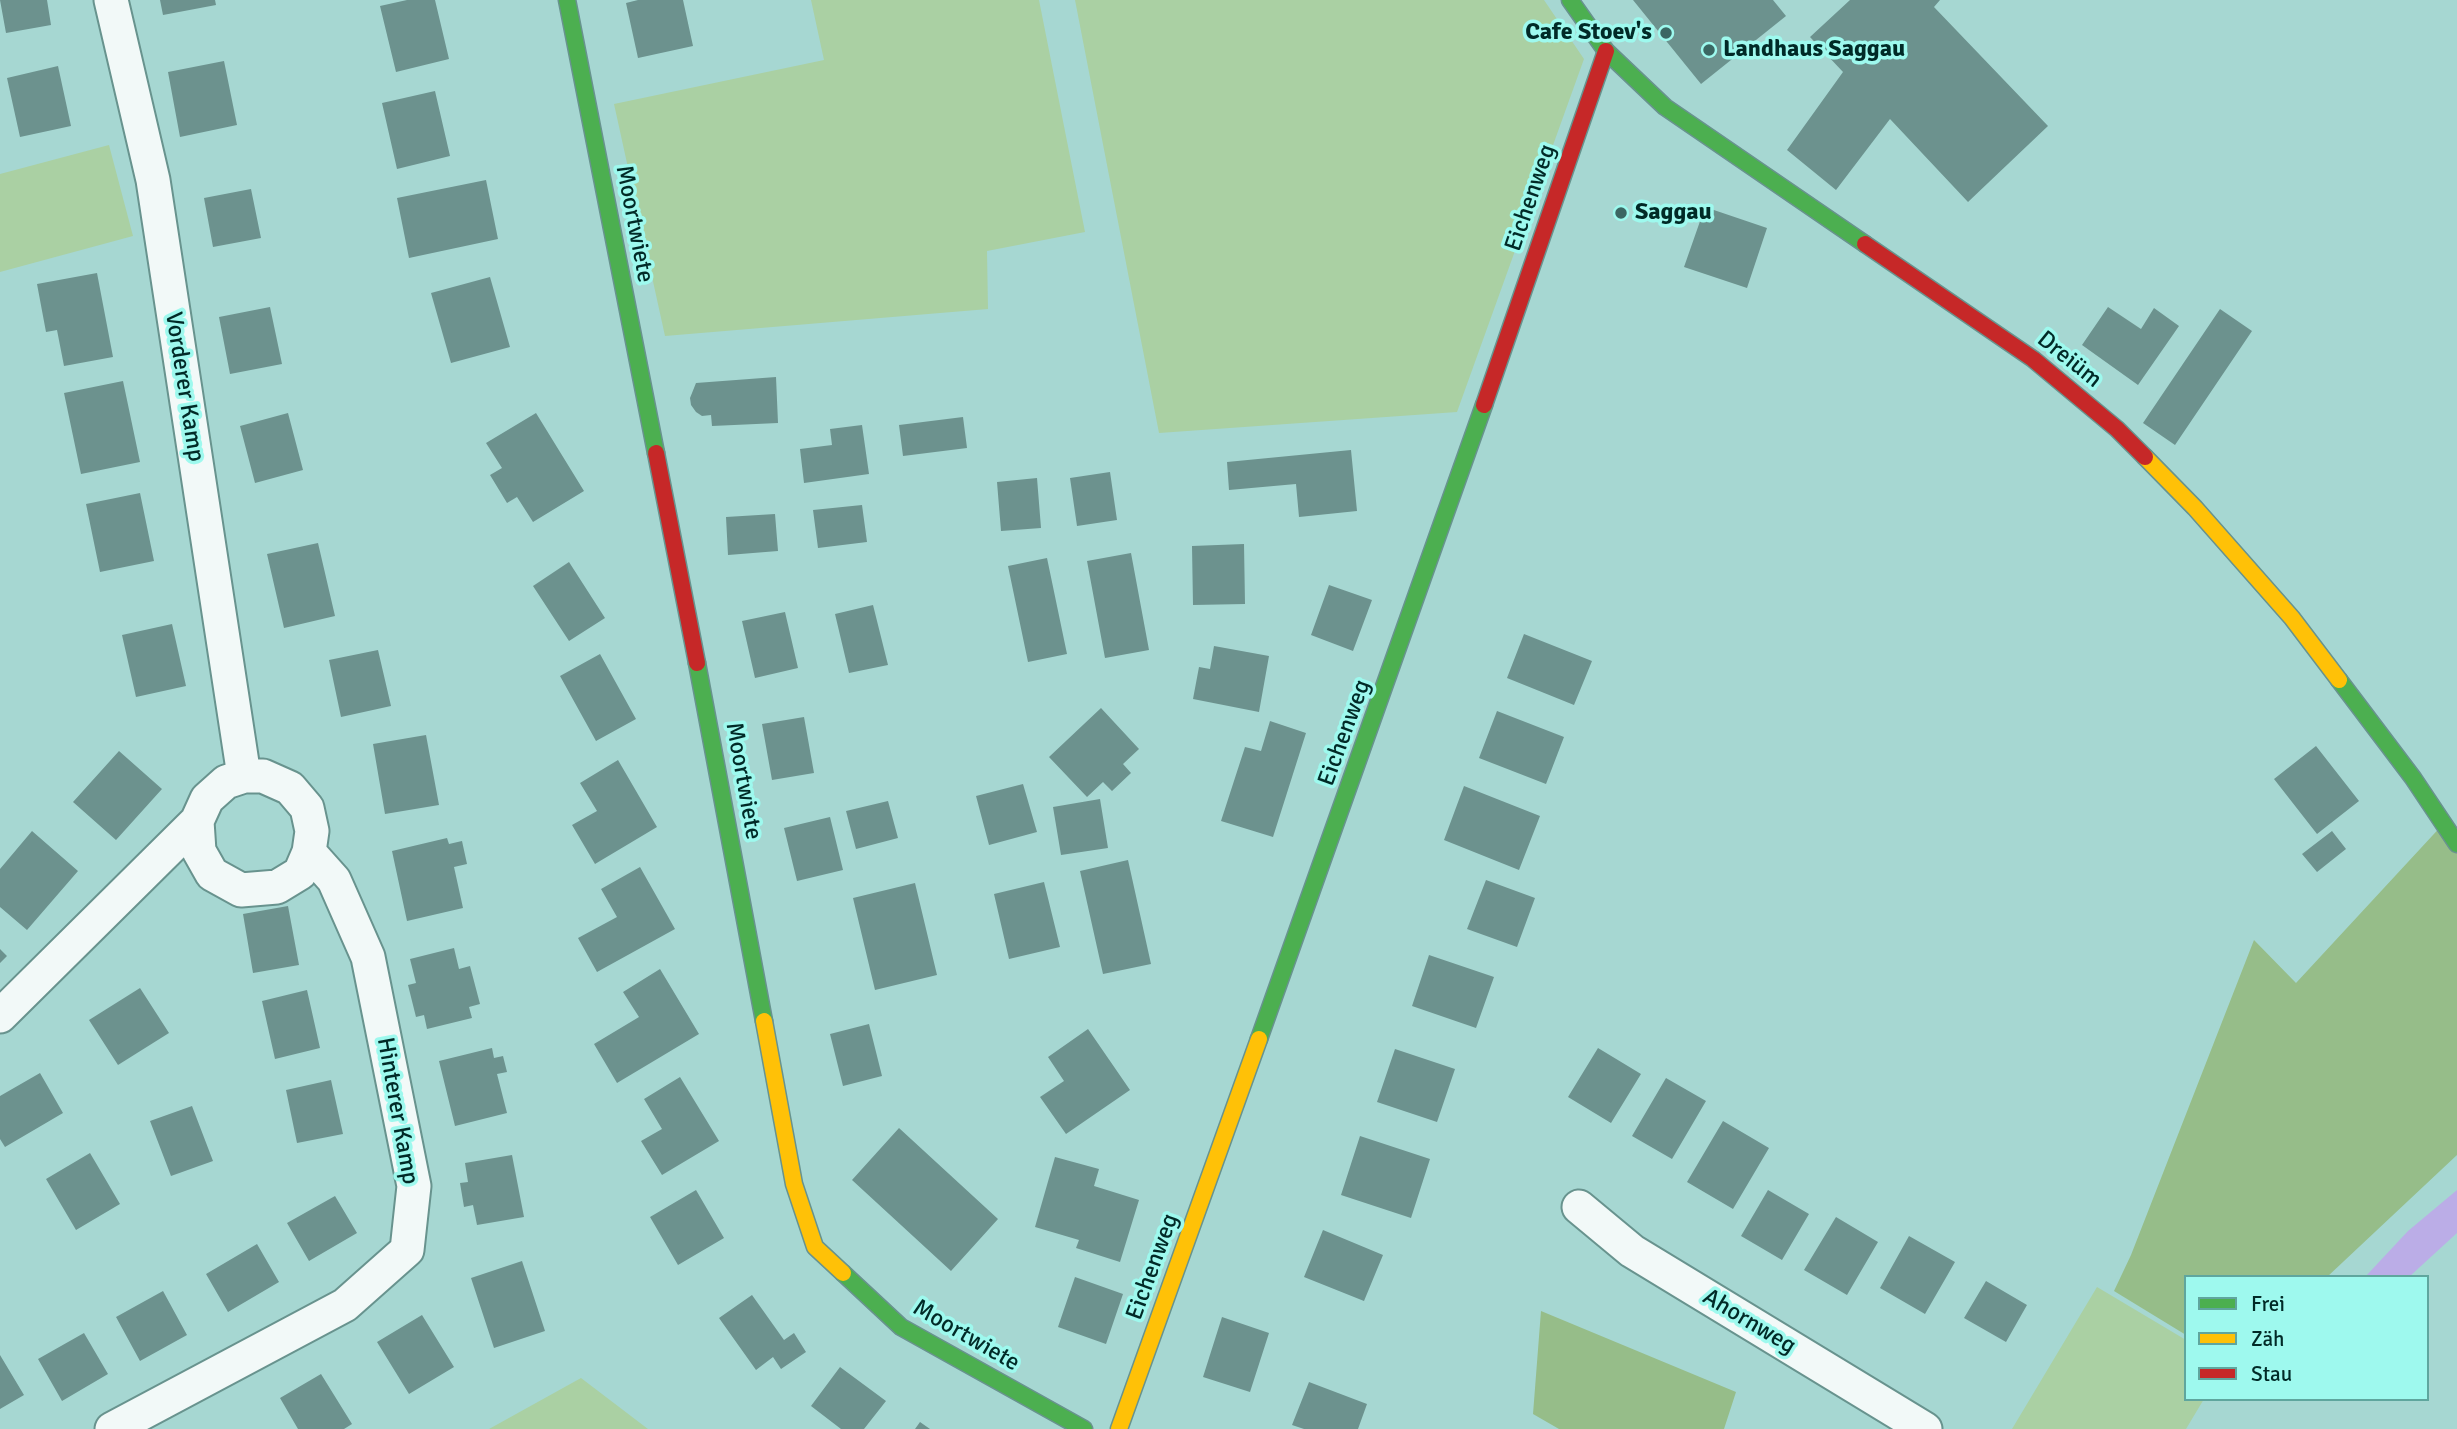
<!DOCTYPE html>
<html>
<head>
<meta charset="utf-8">
<style>
  body { margin:0 }
  #map { position:relative; width:2457px; height:1429px; overflow:hidden; background:#a6d7d2; font-family:Signika,sans-serif }
  canvas { display:block }
  .legend { position:absolute; left:2184px; top:1275px; width:245px; height:126px; box-sizing:border-box; background:#9ef9ee; border:2px solid #5fa69e; margin:0; padding:9px 12px; list-style:none; font-size:21px; color:#012a27 }
  .legend li { display:flex; align-items:center; gap:14px; height:35px }
  .legend b { width:35px; border:2px solid #5fa69e }
</style>
</head>
<body>
<div id="map">
<canvas width="2457" height="1429"></canvas>
<ul class="legend">
<li><b style="height:9px;background:#4caf50"></b>Frei</li>
<li><b style="height:9px;background:#ffc107"></b>Zäh</li>
<li><b style="height:9px;background:#c62828"></b>Stau</li>
</ul>
</div>
<script>
const c = document.querySelector('canvas').getContext('2d');
c.lineJoin = 'round';
function fill(path, color) {
  c.fillStyle = color;
  c.fill(path, 'evenodd');
}
function shape(rows) {
  const path = new Path2D();
  for (const r of rows) {
    path.moveTo(r[0], r[1]);
    for (let i = 2; i < r.length; i += 2) path.lineTo(r[i], r[i + 1]);
  }
  return path;
}
function trace(path, color, width, dash) {
  c.strokeStyle = color;
  c.lineWidth = width;
  c.lineCap = dash ? 'butt' : 'round';
  c.setLineDash(dash || []);
  c.stroke(path);
}
function label(font, color, halo, rows, align = 'center') {
  c.font = font + ' Signika,sans-serif';
  c.lineWidth = 7;
  c.setLineDash([]);
  c.textBaseline = 'middle';
  c.strokeStyle = halo;
  c.fillStyle = color;
  for (const [text, x, y, turn = 0] of rows) {
    c.save();
    c.translate(x, y);
    c.rotate((+turn || 0) * Math.PI / 180);
    c.textAlign = isNaN(turn) ? turn : align;
    if (halo) c.strokeText(text, 0, 0);
    c.fillText(text, 0, 0);
    c.restore();
  }
}
fill(shape([
  [811,0,1039,0,1085,232,987,251,988,309,665,336,614,104,824,60],
  [1075,0,1544,0,1584,59,1457,412,1159,433],
  [109,145,133,236,0,272,0,174],
  [2097,1287,2186,1340,2186,1399,2204,1399,2186,1429,2012,1429],
  [581,1378,648,1429,489,1429]
]), '#aad0a3');
fill(shape([
  [2445,822,2457,838,2457,1155,2327,1277,2186,1277,2186,1335,2114,1291,2131,1255,2254,940,2296,983],
  [1541,1311,1736,1392,1724,1429,1559,1429,1533,1414]
]), '#96bd89');
fill(shape([
  [2457,1190,2457,1233,2409,1277,2365,1277,2408,1231]
]), '#bbade7');
fill(shape([
  [0,0,47,0,51,25,6,33],
  [160,0,215,0,216,5,163,15],
  [407,0,435,0,449,59,396,72,380,6],
  [638,0,683,0,693,46,638,58,626,3],
  [1633,0,1773,0,1786,16,1701,84],
  [1850,0,1940,0,1934,7,2048,126,1968,202,1890,119,1836,190,1787,150,1843,72,1810,37],
  [224,61,237,125,180,137,168,72],
  [58,66,71,126,20,137,7,78],
  [435,91,450,156,397,169,382,103],
  [486,180,498,239,409,258,397,198],
  [251,189,261,238,213,247,204,198],
  [1705,207,1767,228,1747,288,1684,267],
  [97,273,113,357,64,366,57,330,46,332,37,284],
  [490,277,510,347,451,363,431,293],
  [270,307,282,364,230,374,219,317],
  [2108,307,2141,329,2154,308,2179,326,2138,385,2082,345],
  [2220,309,2252,331,2175,445,2143,423],
  [776,377,778,423,712,426,711,415,702,416,696,412,691,405,690,398,696,383],
  [123,381,140,462,81,474,64,393],
  [288,413,303,470,255,483,240,426],
  [536,413,584,491,533,522,517,497,507,503,490,475,502,468,486,443],
  [963,417,967,448,903,456,899,425],
  [862,425,869,474,804,483,800,449,832,445,830,429],
  [1351,450,1357,511,1299,517,1296,484,1229,490,1227,462],
  [1110,472,1117,520,1077,526,1070,478],
  [1037,478,1041,528,1001,531,997,482],
  [140,493,154,561,100,572,86,504],
  [862,505,867,542,818,548,813,510],
  [775,514,778,551,728,555,726,517],
  [318,543,335,616,284,628,267,554],
  [1244,544,1245,604,1193,605,1192,546],
  [1131,553,1149,650,1105,658,1087,561],
  [1047,558,1067,654,1028,662,1008,566],
  [569,562,605,618,569,641,533,586],
  [1329,585,1372,600,1353,651,1311,635],
  [873,605,888,665,849,673,835,614],
  [785,612,798,668,755,678,742,621],
  [172,624,186,686,136,697,122,635],
  [1524,634,1592,661,1574,705,1507,678],
  [1214,646,1269,656,1259,712,1193,699,1199,667,1210,669],
  [378,650,391,706,341,717,329,660],
  [600,654,636,719,596,741,560,676],
  [1101,708,1139,749,1123,764,1131,773,1112,791,1103,782,1087,797,1049,757],
  [1497,711,1564,737,1546,784,1479,758],
  [804,717,814,773,772,780,762,724],
  [1270,721,1306,733,1273,837,1221,821,1245,747,1261,751],
  [426,735,439,805,385,814,373,744],
  [2316,746,2359,801,2317,834,2274,779],
  [119,751,162,789,116,840,73,802],
  [618,760,657,827,595,864,572,825,597,811,580,783],
  [1023,784,1037,832,989,845,976,796],
  [1464,786,1540,816,1519,870,1444,840],
  [1100,799,1108,848,1061,855,1053,807],
  [888,801,898,838,856,849,846,811],
  [830,817,843,870,797,881,784,828],
  [32,831,78,871,27,930,0,907,0,869],
  [2332,831,2346,849,2317,872,2302,854],
  [447,838,449,844,462,841,467,864,454,867,463,908,407,921,392,851],
  [1128,860,1151,964,1103,974,1080,871],
  [640,867,675,929,597,972,578,938,617,917,601,889],
  [1486,880,1535,898,1517,947,1467,929],
  [1044,882,1060,947,1009,959,994,894],
  [915,883,937,975,875,990,853,898],
  [288,906,299,965,253,973,243,914],
  [454,948,459,969,470,966,480,1004,469,1007,472,1018,427,1029,424,1015,416,1017,408,985,416,983,410,959],
  [0,949,7,956,0,963],
  [1429,955,1494,977,1476,1028,1412,1006],
  [660,969,699,1034,617,1083,594,1044,639,1017,623,992],
  [140,988,169,1033,118,1065,89,1020],
  [307,990,320,1048,275,1059,262,1001],
  [869,1024,882,1076,843,1086,830,1034],
  [1088,1029,1130,1090,1066,1134,1040,1097,1064,1081,1048,1057],
  [492,1048,494,1058,503,1056,507,1072,497,1074,507,1113,455,1126,439,1061],
  [1598,1048,1641,1074,1611,1123,1568,1097],
  [1395,1049,1455,1069,1437,1122,1377,1102],
  [40,1073,63,1113,5,1147,0,1139,0,1096],
  [680,1077,719,1141,662,1175,641,1141,662,1129,644,1099],
  [1666,1078,1706,1101,1672,1159,1632,1136],
  [331,1080,343,1134,297,1143,286,1090],
  [192,1106,213,1161,171,1176,150,1121],
  [1723,1121,1769,1148,1733,1209,1687,1182],
  [899,1128,998,1219,951,1271,852,1180],
  [1360,1136,1430,1159,1411,1218,1341,1195],
  [90,1153,120,1204,76,1230,46,1179],
  [512,1155,524,1217,477,1225,473,1205,464,1207,460,1183,468,1182,465,1163],
  [1055,1157,1099,1169,1094,1186,1139,1200,1120,1262,1076,1248,1079,1240,1035,1227],
  [696,1190,724,1238,678,1265,650,1217],
  [1768,1190,1809,1214,1782,1260,1741,1236],
  [335,1196,357,1233,309,1261,287,1223],
  [1836,1217,1878,1242,1847,1295,1804,1270],
  [1323,1230,1383,1255,1364,1301,1304,1277],
  [1909,1236,1955,1262,1925,1314,1880,1288],
  [257,1244,279,1282,228,1312,206,1274],
  [522,1261,545,1331,494,1348,471,1278],
  [1075,1277,1123,1294,1106,1344,1058,1327],
  [1986,1281,2027,1305,2006,1342,1964,1318],
  [163,1291,187,1335,140,1361,116,1317],
  [752,1295,784,1340,794,1333,806,1352,781,1369,773,1357,756,1370,719,1318],
  [422,1315,454,1367,409,1394,377,1342],
  [1222,1317,1269,1333,1250,1392,1203,1377],
  [84,1333,108,1374,62,1401,38,1359],
  [0,1355,24,1395,0,1409],
  [840,1367,886,1401,864,1429,841,1429,811,1406],
  [321,1374,352,1424,344,1429,298,1429,280,1398],
  [1309,1382,1367,1404,1358,1429,1304,1429,1292,1425],
  [920,1422,930,1429,915,1429]
]), '#6c928e');
const street = shape([
  [111,0,153,180,244,776],
  [244,776,263,776,290,788,307,808,312,831,309,852,300,873,277,887,241,890,212,874,199,851,197,821,207,799,226,782,244,776],
  [0,1016,197,821],
  [1579,1207,1632,1251,1925,1429],
  [112,1429,345,1305,407,1250,414,1186,368,957,334,880,309,852]
]);
const fast = shape([
  [567,0,656,453],
  [1570,0,1606,51,1665,107,1865,244],
  [697,663,764,1021],
  [2339,680,2413,778,2457,844],
  [1259,1039,1484,405],
  [843,1273,901,1327,1084,1429]
]);
const slow = shape([
  [2145,457,2195,508,2292,618,2339,680],
  [764,1021,794,1184,815,1247,843,1273],
  [1119,1429,1259,1039]
]);
const jam = shape([
  [1865,244,2033,359,2117,429,2145,457],
  [1484,405,1606,51],
  [656,453,697,663]
]);
trace(street, '#68938e', 37);
trace(fast, '#68938e', 19);
trace(slow, '#68938e', 19);
trace(jam, '#68938e', 19);
trace(street, '#f2f9f8', 33);
trace(fast, '#4caf50', 16);
trace(slow, '#ffc107', 16);
trace(jam, '#c62828', 16);
for (const [x, y, r, color] of [
  [1666,33,7,"#3b6763"],
  [1709,50,7,"#3b6763"],
  [1621,213,7,"#3b6763"]
]) {
  const dot = new Path2D();
  dot.arc(x, y, r, 0, 2 * Math.PI);
  c.fillStyle = color;
  c.fill(dot);
  trace(dot, '#9ef9ee', 2.5);
}
label('bold 24px', '#012a27', '#9ef9ee', [
  ["Cafe Stoev's",1652,33,"right"],
  ["Landhaus Saggau",1723,50],
  ["Saggau",1635,213]
], 'left');
label('24px', '#012a27', '#9ef9ee', [
  ["Eichenweg",1531,198,-71],
  ["Moortwiete",634,224,79],
  ["Dreiüm",2069,360,39],
  ["Vorderer Kamp",184,387,81],
  ["Eichenweg",1345,733,-70],
  ["Moortwiete",743,781,80],
  ["Hinterer Kamp",397,1111,80],
  ["Eichenweg",1153,1267,-70],
  ["Ahornweg",1749,1322,31],
  ["Moortwiete",966,1336,30]
]);
</script>
</body>
</html>
